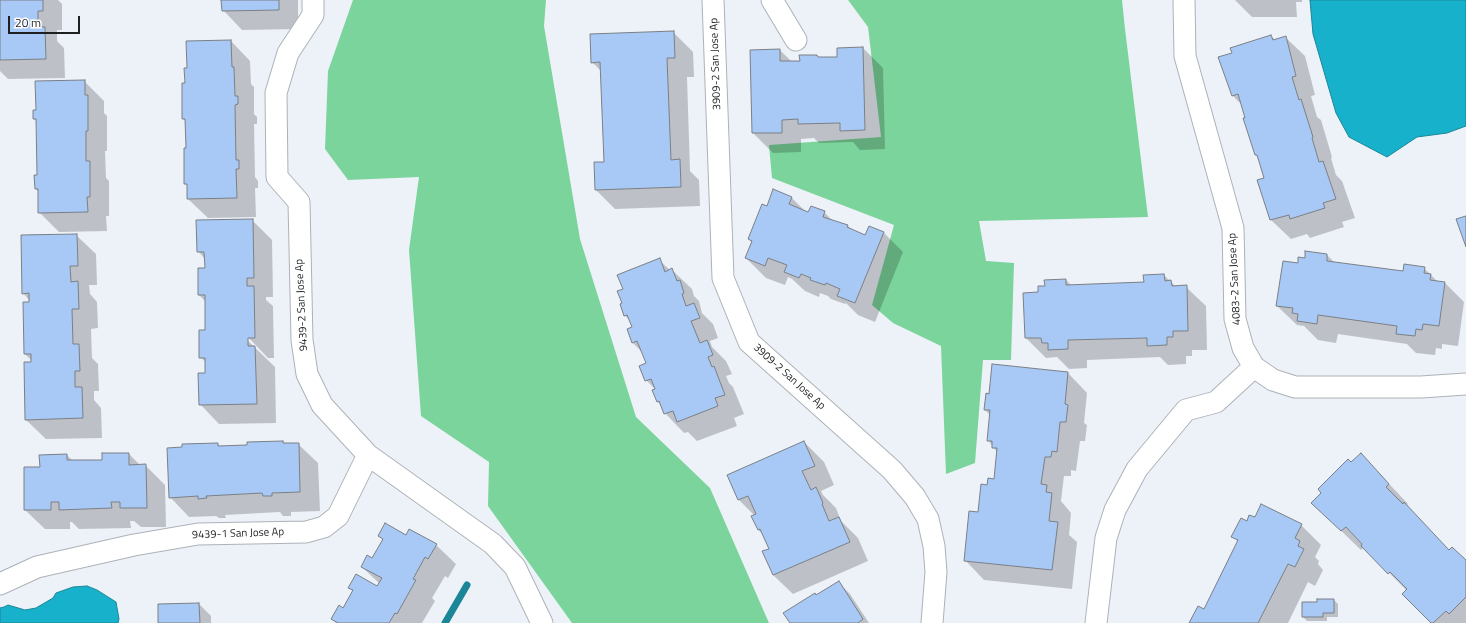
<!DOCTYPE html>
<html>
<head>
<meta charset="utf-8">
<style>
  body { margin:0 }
  #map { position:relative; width:1466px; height:623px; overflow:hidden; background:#edf2f9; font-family:"Titillium Web",sans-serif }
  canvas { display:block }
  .scale { position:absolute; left:8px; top:16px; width:72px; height:18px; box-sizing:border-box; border:2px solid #1e2022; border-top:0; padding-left:5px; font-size:12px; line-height:14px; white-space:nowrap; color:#1e2022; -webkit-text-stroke:3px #fff; paint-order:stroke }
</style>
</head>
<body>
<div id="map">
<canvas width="1466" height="623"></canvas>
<div class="scale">20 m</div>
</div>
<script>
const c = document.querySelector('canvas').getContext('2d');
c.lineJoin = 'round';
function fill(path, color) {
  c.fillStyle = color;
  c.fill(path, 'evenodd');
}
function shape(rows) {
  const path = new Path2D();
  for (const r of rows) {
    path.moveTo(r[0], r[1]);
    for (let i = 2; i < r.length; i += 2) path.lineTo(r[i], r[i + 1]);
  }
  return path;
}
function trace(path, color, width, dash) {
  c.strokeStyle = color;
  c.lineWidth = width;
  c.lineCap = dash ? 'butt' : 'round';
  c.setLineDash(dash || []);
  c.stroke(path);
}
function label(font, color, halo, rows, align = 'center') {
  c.font = font + ' "Titillium Web",sans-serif';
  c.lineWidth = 3;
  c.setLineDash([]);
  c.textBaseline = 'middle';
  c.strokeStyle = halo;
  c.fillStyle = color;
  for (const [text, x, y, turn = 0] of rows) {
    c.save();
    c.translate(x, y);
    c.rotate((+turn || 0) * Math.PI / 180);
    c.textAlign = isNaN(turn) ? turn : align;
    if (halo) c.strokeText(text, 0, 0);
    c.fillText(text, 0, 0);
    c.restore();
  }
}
fill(shape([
  [353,0,546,0,544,26,580,239,636,417,710,488,769,623,572,623,488,506,489,462,421,416,409,250,419,177,348,180,325,149,328,71],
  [848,0,1122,0,1125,29,1148,217,979,221,986,261,1014,263,1011,360,983,360,975,463,946,474,941,346,893,323,872,305,894,225,772,178,769,145,881,137,868,27]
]), '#7bd49b');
const water = shape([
  [1310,0,1466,0,1466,126,1447,133,1417,137,1387,157,1349,137,1336,113,1313,34,1310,0],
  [87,586,97,590,116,602,119,619,118,623,0,623,0,608,4,607,8,605,25,610,36,608,53,598,56,593,73,587,87,586]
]);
fill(water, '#18b1cb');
trace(water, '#1a8698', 1);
fill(shape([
  [0,0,58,0,62,4,62,30,57,30,57,41,64,48,65,78,8,79,0,71],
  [222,0,298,0,298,29,242,30,223,10],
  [1235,0,1302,0,1302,2,1296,2,1297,17,1252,17],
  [673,32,693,52,694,77,687,77,690,171,699,180,700,206,615,209,596,190,605,163,601,71,592,62],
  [1271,36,1275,40,1285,37,1305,56,1315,95,1311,96,1317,117,1321,120,1332,157,1331,158,1336,175,1342,181,1355,218,1342,222,1344,227,1310,238,1307,234,1291,239,1271,220,1265,178,1259,158,1256,155,1242,105,1233,96,1220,58,1233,54],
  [231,41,250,61,251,84,254,87,254,114,257,117,257,124,254,124,255,177,258,181,258,188,255,188,256,217,208,218,188,199,188,186,185,184,187,149,186,122,183,118,186,84],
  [863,48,883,68,885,149,860,150,853,142,819,143,814,138,801,139,801,152,773,153,753,133,751,51,780,50,792,62,801,62,817,56,819,58,838,58],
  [84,81,104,101,104,113,107,116,107,151,105,151,106,178,109,181,109,216,106,216,107,231,59,232,39,212,39,192,36,189,38,176,37,122,34,119,37,111],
  [792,198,806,212,824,212,833,221,848,226,852,230,866,236,884,233,903,252,875,322,858,315,846,303,845,304,831,299,828,296,820,293,819,297,805,291,792,279,788,277,785,285,766,278,746,258,752,243,749,239,767,207],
  [252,220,272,240,273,297,266,297,266,300,273,306,274,358,268,358,245,334,243,336,275,367,276,423,219,424,200,404,206,374,206,362,200,357,206,331,206,302,199,295,199,269,206,269,205,259,198,251],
  [76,235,96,254,97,285,89,285,90,294,97,302,98,328,91,329,92,358,98,364,99,391,94,391,94,400,101,408,102,438,46,439,26,420,32,361,25,354,30,303,30,301,23,293],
  [1327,255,1335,263,1404,272,1424,268,1438,282,1444,282,1464,302,1458,346,1442,344,1442,349,1436,348,1435,355,1416,353,1407,344,1338,334,1336,343,1318,340,1304,326,1297,325,1277,306,1298,264,1306,259],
  [659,260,670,270,672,270,692,289,694,296,699,301,702,313,713,324,718,338,710,341,712,347,726,361,732,374,726,376,729,383,733,387,744,414,734,418,737,426,697,441,688,432,684,433,665,413,662,407,658,402,654,391,656,390,646,380,647,364,643,353,633,343,633,328,630,320,625,316,624,290],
  [1164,275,1176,287,1186,287,1206,306,1207,350,1192,350,1192,356,1186,356,1186,364,1168,365,1160,357,1087,360,1087,368,1069,369,1057,357,1046,358,1026,338,1039,293,1046,287,1066,280,1072,286,1145,283],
  [993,365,1068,373,1087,393,1084,423,1087,425,1085,441,1080,441,1076,471,1071,470,1071,476,1064,476,1061,501,1071,513,1069,535,1077,542,1072,589,984,580,965,560,979,513,988,486,995,480,997,452,988,440,990,415,985,410,990,395],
  [283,442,285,444,298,444,318,463,320,511,291,512,291,516,283,516,280,512,225,515,226,518,219,518,216,516,189,517,170,497,217,444,220,447,248,446],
  [804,442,824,462,834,485,821,491,823,495,836,508,841,521,858,538,868,561,793,594,773,575,770,549,764,535,758,530,755,516,738,499],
  [129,454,140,465,145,465,165,485,166,527,141,527,134,521,130,521,131,528,79,529,72,522,70,522,70,529,45,529,25,510,41,467,40,456,67,455,73,461,103,461],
  [1361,454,1408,504,1406,506,1449,551,1466,562,1466,623,1433,623,1407,591,1364,547,1361,550,1332,522,1351,464],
  [1255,518,1301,525,1321,545,1315,557,1319,561,1318,564,1323,570,1315,586,1308,582,1288,623,1190,623,1204,610,1238,542,1233,536,1247,522],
  [379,536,406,536,436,545,456,564,448,578,445,576,432,598,435,601,422,623,336,623,332,619,344,609,353,591,349,587,378,587,380,584,362,567,372,559,383,539],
  [838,582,850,594,869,623,791,623,817,596],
  [1318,600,1334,600,1338,604,1338,617,1327,617,1327,621,1307,621,1303,617,1318,603],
  [199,604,211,616,211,623,159,623]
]), '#0003');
trace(shape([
  [445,623,467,585]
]), '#1a8698', 7);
const building = shape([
  [0,0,43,0,43,11,38,11,38,27,45,27,46,59,0,60,0,0],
  [221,0,279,0,279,10,222,11,221,0],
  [674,31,675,58,667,58,671,160,680,159,681,187,595,190,594,162,604,162,600,62,591,63,590,34,674,31],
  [1271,35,1273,40,1286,36,1296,76,1292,77,1299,100,1301,99,1313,137,1312,138,1319,162,1323,161,1336,199,1323,203,1325,208,1290,219,1289,215,1270,220,1257,180,1264,178,1257,155,1255,155,1243,118,1245,118,1238,94,1232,96,1218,57,1232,53,1230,48,1271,35],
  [231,40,232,67,234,67,235,96,238,96,238,104,235,105,236,160,239,160,239,169,236,169,237,198,187,199,187,184,184,184,184,148,186,148,185,119,182,119,182,83,185,83,184,68,187,68,186,41,231,40],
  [863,47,865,130,840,131,840,123,798,124,798,119,782,120,782,133,752,133,750,50,780,49,780,61,800,61,799,55,817,55,818,57,837,57,837,48,863,47],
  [85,80,85,95,88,95,88,131,86,131,86,161,90,161,90,197,87,197,88,212,38,213,38,189,35,189,34,175,37,175,36,119,33,119,33,110,36,110,35,81,85,80],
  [773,189,792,197,789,204,808,212,811,206,825,211,823,217,848,225,847,227,865,235,869,226,884,232,855,303,837,296,840,289,826,283,825,285,810,280,811,278,801,274,799,278,784,272,787,265,768,258,765,266,745,258,752,241,748,239,762,204,767,206,773,189],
  [1466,216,1466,247,1456,219,1466,216],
  [253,219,254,278,247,278,247,286,254,286,255,338,248,338,248,346,255,346,257,404,199,405,198,373,205,373,205,358,199,358,199,330,205,330,205,295,198,295,198,268,205,268,204,252,197,252,196,220,253,219],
  [77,234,78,266,70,266,71,282,78,281,79,309,72,309,73,344,79,344,80,371,75,371,75,387,82,387,83,418,25,420,24,362,31,362,31,354,24,354,23,302,29,302,29,293,22,294,21,235,77,234],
  [1305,251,1327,254,1327,261,1403,271,1404,264,1425,267,1424,273,1431,274,1430,280,1445,282,1439,326,1423,324,1422,330,1416,329,1415,336,1396,334,1397,326,1318,315,1317,324,1297,321,1298,314,1292,313,1293,308,1276,306,1283,261,1298,263,1298,257,1305,258,1305,251],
  [660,258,665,272,672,268,677,281,680,280,684,293,682,294,686,306,694,303,700,318,691,321,700,343,707,340,713,355,708,357,712,367,714,366,725,395,715,398,718,406,677,422,673,411,664,414,659,401,657,402,652,390,655,389,651,379,645,381,639,366,646,363,637,341,632,343,627,329,632,327,627,315,624,316,620,304,622,303,617,291,623,289,617,275,660,258],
  [1164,274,1165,281,1171,280,1172,286,1187,285,1188,331,1173,331,1173,337,1167,337,1167,345,1147,346,1147,338,1068,340,1068,349,1048,350,1048,343,1042,343,1041,338,1025,338,1023,293,1038,292,1038,286,1045,286,1044,280,1066,279,1066,285,1144,282,1143,275,1164,274],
  [992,364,1068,372,1065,404,1068,405,1066,422,1060,422,1057,452,1052,451,1051,457,1045,457,1041,484,1047,485,1046,492,1052,493,1049,521,1058,522,1052,570,964,561,969,511,978,512,981,484,987,485,988,478,994,479,997,448,992,448,992,441,987,441,990,410,984,410,986,393,989,394,992,364],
  [283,441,283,443,299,443,300,492,272,493,272,496,263,496,262,493,206,496,207,498,198,499,198,496,169,498,167,448,182,447,182,444,218,443,218,446,247,445,247,442,283,441],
  [804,441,815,466,802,471,811,490,816,487,823,503,822,504,829,521,839,517,850,542,773,575,762,551,769,549,760,529,758,530,751,516,756,514,748,496,738,500,727,475,804,441],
  [102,453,129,453,129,465,146,464,147,508,120,508,120,502,111,502,112,508,59,510,59,502,51,502,51,510,24,510,24,467,40,467,39,455,67,454,67,460,102,460,102,453],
  [1361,453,1389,484,1386,487,1403,504,1404,502,1449,550,1452,547,1466,560,1466,597,1449,614,1446,611,1433,623,1431,623,1402,594,1407,589,1390,572,1388,574,1361,546,1362,544,1346,527,1341,531,1311,503,1321,493,1318,489,1348,459,1351,462,1361,453],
  [1261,504,1302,524,1295,538,1300,541,1298,546,1304,549,1295,567,1288,564,1258,623,1189,623,1198,606,1204,609,1238,540,1231,537,1241,518,1247,521,1249,515,1255,517,1261,504],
  [385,523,406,535,409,529,437,544,428,559,425,557,413,579,416,580,397,614,395,613,389,623,338,623,331,619,339,605,343,608,353,590,348,588,356,574,377,586,382,578,361,567,367,555,372,558,383,539,378,536,385,523],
  [839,581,863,619,858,623,790,623,783,613,815,593,816,595,839,581],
  [1317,599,1334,599,1334,613,1323,613,1323,617,1302,617,1302,602,1317,602,1317,599],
  [199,603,200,623,158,623,158,604,199,603]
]);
fill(building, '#a8c9f5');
trace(building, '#7a7f85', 1);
const minor = shape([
  [313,0,313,15,288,53,276,93,277,177,299,202,302,340,307,374,322,405,368,455,493,544,515,567,542,623],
  [713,0,723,278,749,342,892,470,915,497,928,519,934,546,936,572,932,623],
  [772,0,796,40],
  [1184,0,1185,56,1233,228,1235,319,1243,348,1254,367,1273,380,1295,387,1421,387,1466,384],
  [0,584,37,567,134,545,198,534,306,532,324,527,338,516,368,455],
  [1096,623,1106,538,1115,510,1137,469,1186,410,1216,402,1254,367]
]);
trace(minor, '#adb2b8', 23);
trace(minor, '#fff', 21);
label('11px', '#1e2022', '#fff', [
  ["3909-2 San Jose Ap",716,64,-92],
  ["4083-2 San Jose Ap",1235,279,-93],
  ["9439-2 San Jose Ap",302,305,-93],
  ["3909-2 San Jose Ap",789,377,42],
  ["9439-1 San Jose Ap",238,534,-2]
]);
</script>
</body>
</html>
